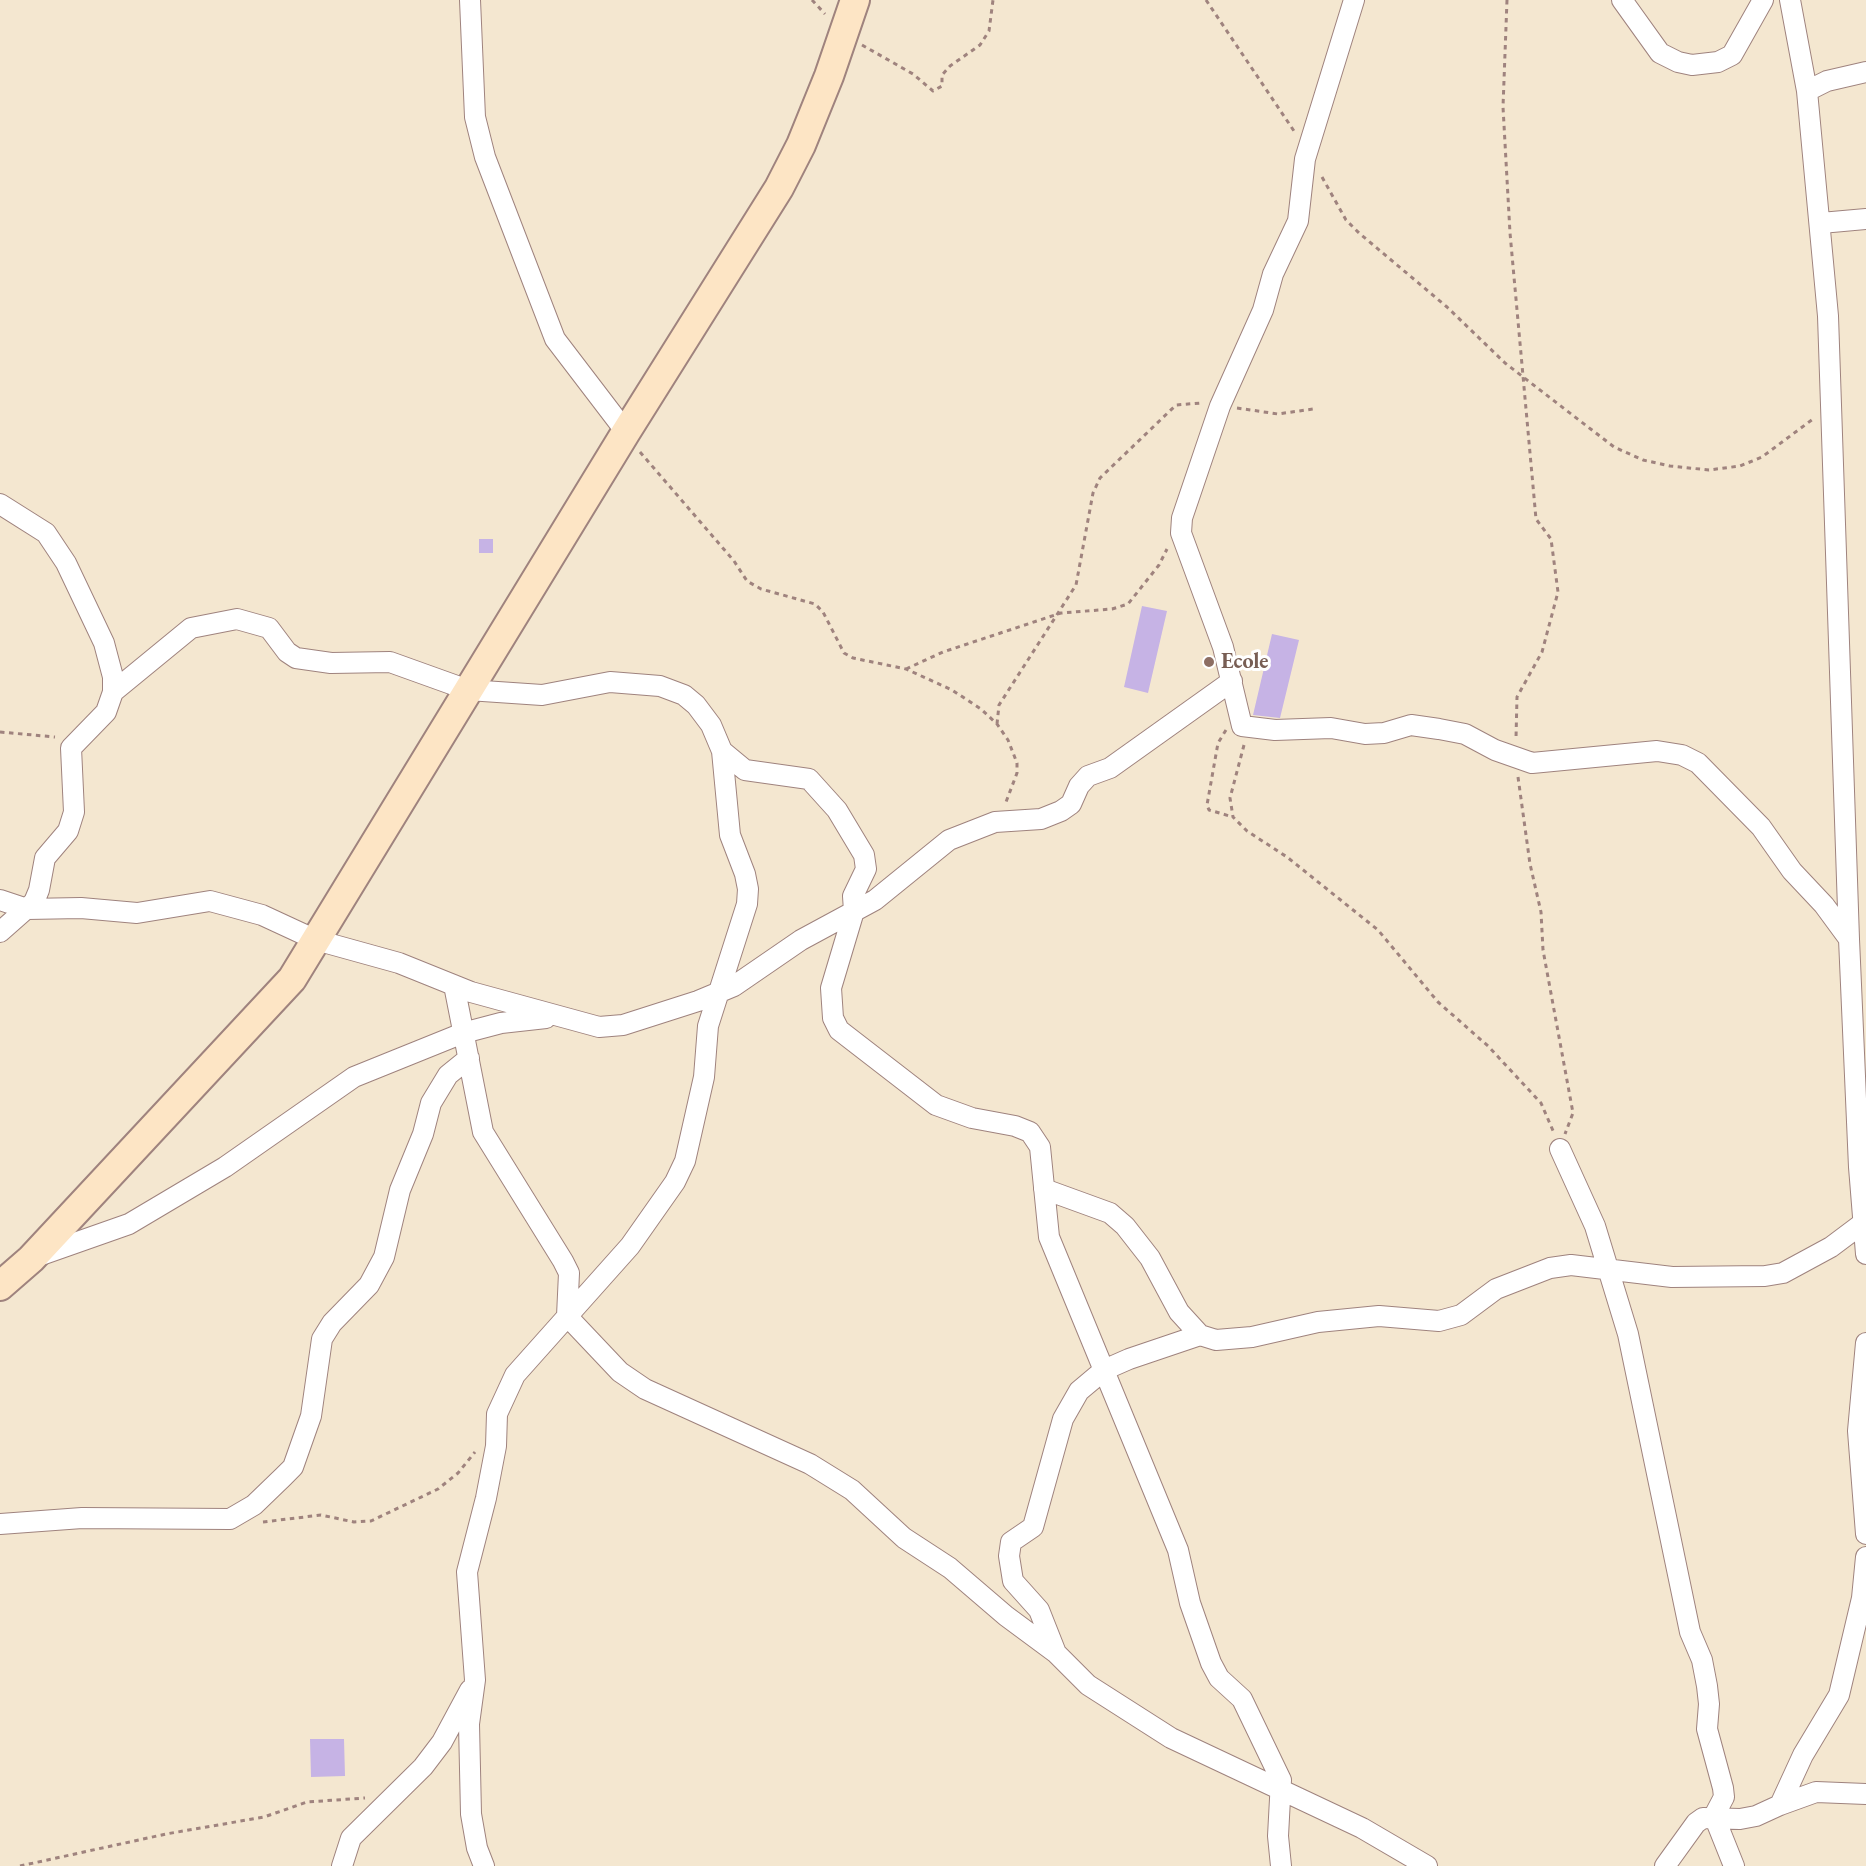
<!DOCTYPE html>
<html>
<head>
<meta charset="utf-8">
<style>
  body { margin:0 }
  canvas { display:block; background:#f4e7d0 }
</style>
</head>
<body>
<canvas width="1866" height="1866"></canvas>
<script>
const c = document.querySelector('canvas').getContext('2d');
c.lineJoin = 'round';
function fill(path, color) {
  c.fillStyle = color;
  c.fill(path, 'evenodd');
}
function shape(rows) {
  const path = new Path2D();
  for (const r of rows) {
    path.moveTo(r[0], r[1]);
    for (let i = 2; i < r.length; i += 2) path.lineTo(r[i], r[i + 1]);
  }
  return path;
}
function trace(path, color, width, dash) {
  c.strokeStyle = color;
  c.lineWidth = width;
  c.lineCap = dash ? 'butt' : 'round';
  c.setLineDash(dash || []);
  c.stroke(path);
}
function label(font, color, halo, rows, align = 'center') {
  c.font = font + ' "EB Garamond",serif';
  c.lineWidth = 6;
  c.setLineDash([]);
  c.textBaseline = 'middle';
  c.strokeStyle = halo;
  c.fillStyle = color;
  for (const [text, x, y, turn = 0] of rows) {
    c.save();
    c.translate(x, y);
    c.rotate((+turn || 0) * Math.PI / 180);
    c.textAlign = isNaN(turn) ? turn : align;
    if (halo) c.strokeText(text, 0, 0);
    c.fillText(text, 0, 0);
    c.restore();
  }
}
fill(shape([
  [479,539,493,539,493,553,479,553],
  [1142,606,1167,611,1148,693,1124,687],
  [1272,634,1299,640,1280,718,1253,715],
  [310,1739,344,1739,345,1776,311,1777]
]), '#c6b3e5');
const street = shape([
  [470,0,475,117,485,157,555,339,626,432],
  [1354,0,1305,159,1298,221,1273,274,1263,310,1220,406,1182,518,1181,533,1223,647,1242,726,1275,730,1331,728,1365,734,1384,733,1411,725,1439,729,1465,734,1495,750,1532,763,1657,751,1682,755,1698,763,1761,827,1792,871,1824,905,1849,939],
  [1622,0,1660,53,1678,62,1692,65,1718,62,1732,55,1763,0],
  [1790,0,1807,91,1828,316,1849,939,1859,1167,1866,1254],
  [1807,91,1827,81,1866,72],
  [1821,223,1866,219],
  [0,504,46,533,66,563,104,643,113,677,113,692,106,712,71,748,74,812,68,831,45,858,39,890,34,902,0,932],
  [113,692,191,628,237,619,269,628,287,652,296,658,331,663,390,662,468,690,542,695,610,682,660,686,684,695,696,705,711,725,722,751,730,835,745,874,748,889,747,904,708,1026,704,1077,685,1161,675,1182,630,1246,515,1375,497,1414,496,1446,486,1498,467,1572,475,1680,469,1724,471,1814,477,1848,484,1866],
  [722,751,745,770,809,779,837,810,864,855,866,869,853,896,854,911,831,988,833,1018,839,1030,936,1105,972,1118,1015,1126,1030,1132,1040,1147,1049,1237,1178,1550,1190,1603,1211,1663,1219,1678,1242,1699,1281,1780,1278,1836,1281,1866],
  [0,900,27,909,81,908,137,913,210,901,262,915,316,940,399,963,471,992,599,1027,623,1025,698,1001,734,986,801,940,875,900,949,840,995,822,1041,819,1061,811,1071,804,1079,786,1088,776,1110,768,1232,681],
  [454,985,483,1132,563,1261,569,1273,567,1316,620,1372,645,1389,810,1464,852,1490,904,1538,950,1568,1006,1616,1056,1653],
  [1560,1149,1595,1226,1628,1334,1690,1632,1702,1660,1707,1686,1709,1704,1707,1729,1723,1788,1724,1797,1714,1816,1734,1866],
  [1044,1189,1110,1213,1125,1226,1150,1258,1179,1312,1200,1335,1216,1340,1252,1337,1318,1322,1379,1316,1439,1321,1461,1315,1496,1289,1550,1268,1571,1265,1672,1277,1765,1276,1783,1273,1831,1247,1863,1223],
  [38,1256,129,1224,225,1167,354,1077,463,1033,501,1023,546,1018],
  [1200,1335,1129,1359,1104,1370,1079,1391,1063,1419,1033,1527,1011,1542,1009,1556,1013,1581,1039,1610,1056,1653,1088,1685,1171,1738,1362,1828,1427,1866],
  [1866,1343,1858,1431,1866,1534],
  [0,1524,82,1518,230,1519,254,1505,283,1477,293,1467,311,1416,322,1339,332,1323,369,1285,384,1257,400,1190,423,1134,431,1103,448,1075,469,1058],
  [1780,1805,1816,1792,1866,1794],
  [342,1866,351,1838,423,1767,442,1742,470,1690],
  [1665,1866,1696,1823,1703,1818,1740,1819,1756,1816,1780,1805,1803,1755,1839,1695,1862,1598,1866,1557]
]);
const secondary = shape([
  [0,1286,31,1259,292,979,626,432,779,188,801,145,829,76,855,0]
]);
trace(street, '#9f837e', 22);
trace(secondary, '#9f837e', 32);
trace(shape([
  [812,0,825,14],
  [1206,0,1294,131],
  [1507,0,1503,107,1510,233,1536,519,1551,539,1558,592,1542,652,1517,697,1516,738],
  [862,45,913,74,933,91,942,86,942,75,950,66,980,45,989,31,993,0],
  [1322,177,1346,220,1359,233,1447,307,1505,363,1614,447,1643,460,1670,466,1709,470,1740,466,1762,457,1813,419],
  [1237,408,1278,414,1313,409],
  [640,452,734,561,747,581,761,589,815,604,823,612,844,653,853,658,906,669,952,690,981,709,997,724,1008,740,1017,763,1017,773,1006,802],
  [906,669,943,652,1061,613,1112,609,1128,604,1159,565,1167,549],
  [997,724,999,705,1076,585,1093,493,1100,478,1176,405,1201,403],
  [1226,730,1218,743,1207,805,1209,810,1233,817],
  [0,732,55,737],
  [1244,745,1230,798,1233,817,1247,831,1287,857,1378,930,1438,1002,1488,1046,1541,1103,1554,1133],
  [1518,777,1530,864,1541,912,1543,950,1573,1113,1565,1134],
  [263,1522,321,1515,354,1522,371,1521,438,1489,458,1473,475,1452],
  [20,1866,166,1834,264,1817,307,1802,365,1798]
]), '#9f837e', 3, [4.5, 4.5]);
trace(street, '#fff', 20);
trace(secondary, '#fde5c5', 28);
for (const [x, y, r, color] of [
  [1209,662,6,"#8d6e63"]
]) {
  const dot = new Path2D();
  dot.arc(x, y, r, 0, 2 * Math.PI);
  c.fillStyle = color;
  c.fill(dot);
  trace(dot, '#fff', 2);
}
label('bold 22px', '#785e54', '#fff', [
  ["Ecole",1221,662]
], 'left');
</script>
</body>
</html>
